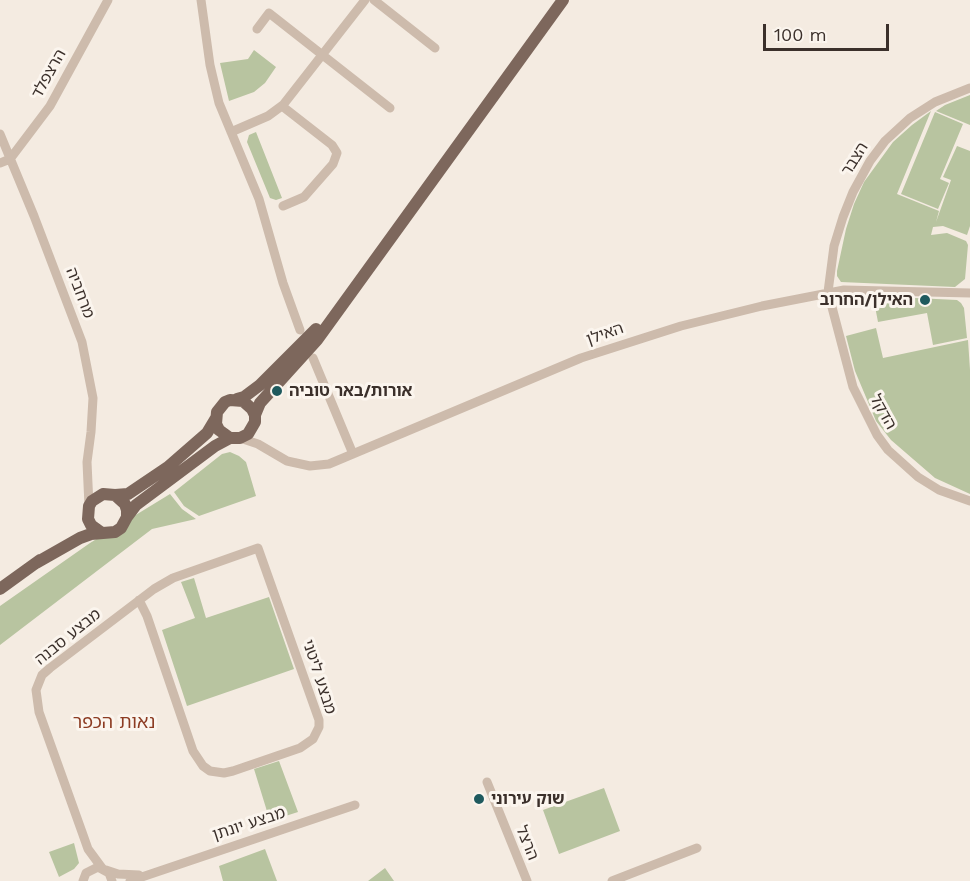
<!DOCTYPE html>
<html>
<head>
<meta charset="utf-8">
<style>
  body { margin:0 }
  #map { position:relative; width:970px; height:881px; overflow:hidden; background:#f4ebe1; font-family:"Work Sans",sans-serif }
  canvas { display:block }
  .scale { position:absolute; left:763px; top:24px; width:126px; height:27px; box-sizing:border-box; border:3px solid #3b302b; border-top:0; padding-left:8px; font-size:18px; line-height:21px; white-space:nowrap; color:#3b302b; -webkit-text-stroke:4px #fbf5ee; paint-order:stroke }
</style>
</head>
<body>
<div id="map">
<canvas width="970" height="881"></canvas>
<div class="scale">100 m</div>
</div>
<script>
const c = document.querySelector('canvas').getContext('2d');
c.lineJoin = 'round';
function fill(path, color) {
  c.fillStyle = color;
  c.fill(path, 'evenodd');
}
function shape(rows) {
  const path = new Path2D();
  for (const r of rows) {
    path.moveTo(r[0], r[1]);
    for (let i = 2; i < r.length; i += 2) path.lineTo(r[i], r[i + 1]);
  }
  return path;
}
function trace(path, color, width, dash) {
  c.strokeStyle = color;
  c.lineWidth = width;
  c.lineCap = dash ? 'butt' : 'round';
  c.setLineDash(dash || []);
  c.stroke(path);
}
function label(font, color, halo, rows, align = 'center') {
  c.font = font + ' "Work Sans","Noto Sans Hebrew",sans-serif';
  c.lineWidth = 6;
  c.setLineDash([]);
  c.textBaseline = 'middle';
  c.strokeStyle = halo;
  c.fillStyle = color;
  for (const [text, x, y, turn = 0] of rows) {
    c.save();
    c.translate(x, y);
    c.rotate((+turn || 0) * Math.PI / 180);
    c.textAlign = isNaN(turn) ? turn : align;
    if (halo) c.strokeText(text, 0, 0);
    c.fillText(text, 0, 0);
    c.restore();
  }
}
fill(shape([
  [254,50,276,67,265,83,254,92,229,101,220,63,248,59],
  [970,95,970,125,936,111,945,105],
  [931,111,897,194,939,211,936,222,951,180,943,177,957,146,970,151,970,226,967,235,943,226,933,227,931,235,947,233,966,241,968,245,965,279,955,287,841,282,837,276,837,271,846,229,854,204,864,182,893,142,912,125],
  [935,112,963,124,940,179,949,183,938,209,901,194],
  [256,132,282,198,276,200,270,198,247,142,249,135],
  [873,296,957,300,961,303,964,308,967,338,933,345,927,313,878,322],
  [876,328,883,358,968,340,970,370,970,494,935,478,891,440,876,421,855,371,846,336],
  [230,452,239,456,246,462,256,496,199,516,184,506,174,492,222,454],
  [170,494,182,509,196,519,152,529,0,645,0,606,90,543],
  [194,578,206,618,269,597,294,669,187,706,162,630,195,618,181,582],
  [279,761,298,812,270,821,254,769],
  [604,788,620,831,559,854,543,810],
  [74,843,79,863,74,869,59,877,49,852],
  [265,849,277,881,223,881,219,866],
  [385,868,394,881,368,881]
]), '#b8c4a0');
trace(shape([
  [201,0,210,65,219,103,259,199,283,283,300,330],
  [374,0,435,48],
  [257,29,269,13,390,108],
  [970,88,935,102,910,118,885,141,870,161,853,192,843,217,834,246,828,292,853,387,877,435,888,450,918,477,939,490,970,501],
  [282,106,332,145,337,153,333,164,304,197,283,206],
  [231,132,268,116,283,105,365,0],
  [0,134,34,216,82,342,93,398,91,432,87,462,89,506],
  [0,163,10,159,50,106,108,0],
  [313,358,353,454],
  [240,438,258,444,287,461,310,466,329,464,581,358,681,326,762,306,844,290,970,293],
  [487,782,527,881],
  [102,868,88,849,82,832,39,712,36,690,42,675,50,668,154,589,173,578,258,548,319,720,319,727,313,739,300,748,233,771,224,773,210,771,203,766,193,751,147,616,139,600],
  [106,870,118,874,139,875],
  [83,881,86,873,98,867,109,873,112,881],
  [130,881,355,805],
  [612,881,697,848]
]), '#cdbbac', 9);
trace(shape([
  [237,399,244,397,260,385,316,329],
  [255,415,260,403,317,340,563,0],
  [115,495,128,494,168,467,207,433,216,418],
  [127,517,136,505,215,446,230,438,240,438,248,434,255,422,255,415,252,409,243,401,230,400,225,402,217,412,216,424,219,430,230,438],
  [36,563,80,538,91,534,115,532,121,528,127,517,127,510,125,504,115,495,103,494,92,501,89,506,88,519,91,525,102,533],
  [0,589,40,560]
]), '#7d675c', 12);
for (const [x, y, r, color] of [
  [925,300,6,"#1f5a5e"],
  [277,391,6,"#1f5a5e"],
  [479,799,6,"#1f5a5e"]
]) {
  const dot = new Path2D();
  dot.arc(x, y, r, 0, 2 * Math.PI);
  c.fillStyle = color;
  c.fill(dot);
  trace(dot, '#fbf5ee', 2);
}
label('16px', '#3b302b', '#fbf5ee', [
  ["הרצפלד",49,74,-61],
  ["הצבר",855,159,-58],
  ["מרחביה",80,293,69],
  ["האילן",605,334,-19],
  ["הדקל",883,412,61],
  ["מבצע סבנה",68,637,-39],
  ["מבצע ליטני",319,677,72],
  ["מבצע יונתן",249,824,-18],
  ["הרצל",527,843,68]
]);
label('bold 16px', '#3b302b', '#fbf5ee', [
  ["האילן/החרוב",913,300,"right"],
  ["אורות/באר טוביה",289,391],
  ["שוק עירוני",491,799]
], 'left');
label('18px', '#8c3b22', '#fbf5ee', [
  ["נאות הכפר",114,723]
]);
</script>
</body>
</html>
